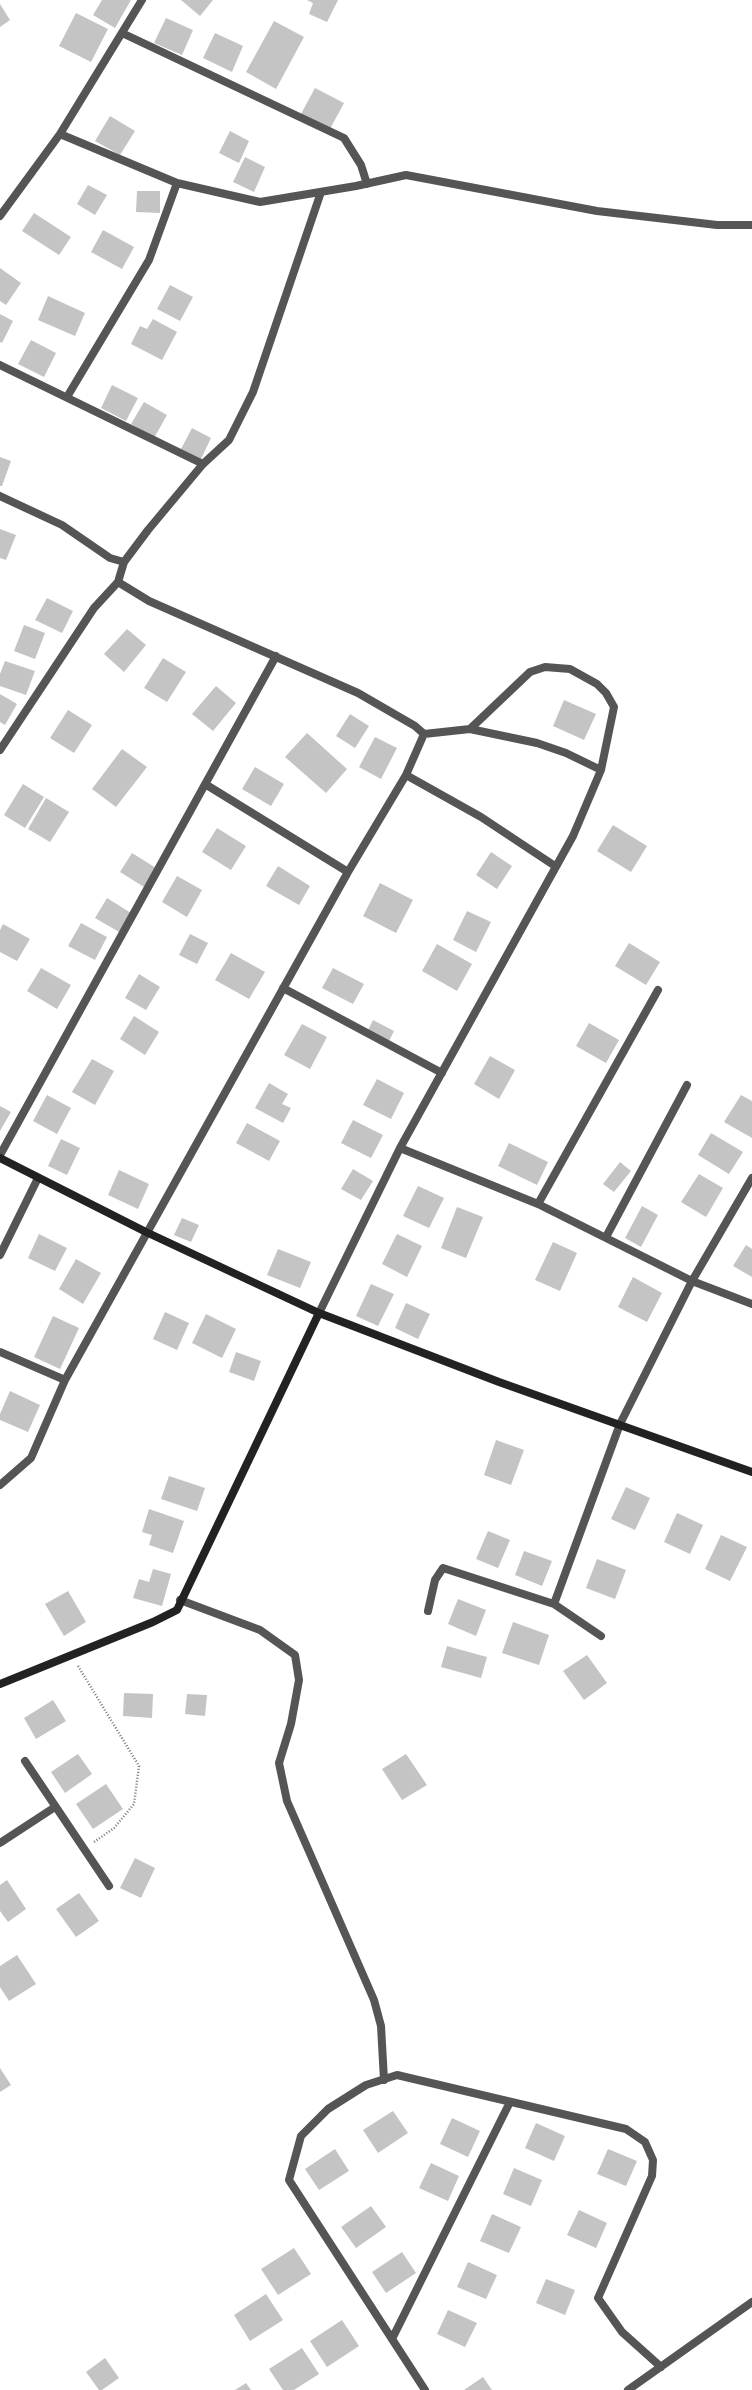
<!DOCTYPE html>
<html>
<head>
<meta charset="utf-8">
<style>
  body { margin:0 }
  canvas { display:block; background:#fff }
</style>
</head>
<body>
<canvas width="752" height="2390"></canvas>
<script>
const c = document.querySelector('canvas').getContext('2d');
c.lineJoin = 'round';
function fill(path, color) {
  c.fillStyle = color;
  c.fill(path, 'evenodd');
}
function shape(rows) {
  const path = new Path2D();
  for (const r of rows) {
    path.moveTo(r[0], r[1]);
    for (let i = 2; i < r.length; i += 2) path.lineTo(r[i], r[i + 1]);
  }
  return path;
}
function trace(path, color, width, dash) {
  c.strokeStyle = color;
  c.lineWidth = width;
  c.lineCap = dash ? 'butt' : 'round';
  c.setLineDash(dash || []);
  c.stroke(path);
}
fill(shape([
  [102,0,131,0,115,28,93,15],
  [181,0,213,0,200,16],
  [307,0,338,0,327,22,309,14,313,3],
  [0,4,10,20,0,27],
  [76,13,108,29,91,62,59,46],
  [166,18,193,30,182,55,154,43],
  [274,21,304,37,276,89,246,72],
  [215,33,243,46,232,72,203,58],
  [315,88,344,103,330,129,301,114],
  [110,116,135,131,120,155,95,141],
  [230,131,249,141,239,163,219,153],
  [245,157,265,167,254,192,233,182],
  [88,185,107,195,95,215,77,204],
  [137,191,160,191,160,213,136,212],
  [34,213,71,237,59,255,22,231],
  [103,230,134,247,122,269,91,252],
  [0,268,21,283,6,305,0,301],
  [170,285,193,297,180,321,157,309],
  [48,296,85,313,75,336,38,320],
  [0,314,13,321,2,343,0,342],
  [153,319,177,332,162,360,131,344,140,326,147,329],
  [31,340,56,353,44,377,18,364],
  [112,385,138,398,126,421,101,408],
  [144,402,167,415,154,438,131,424],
  [192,428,211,438,201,459,181,449],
  [0,457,11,461,2,486,0,486],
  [0,529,16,535,6,560,0,558],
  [47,598,73,611,62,633,35,620],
  [24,625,45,633,35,659,14,651],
  [127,629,146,645,124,672,104,654],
  [163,658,186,672,167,702,144,688],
  [5,661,35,671,26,695,0,686,0,674],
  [216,686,236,703,213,731,192,714],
  [0,694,17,704,5,725,0,722],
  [564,700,596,714,584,740,553,726],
  [68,710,92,725,74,753,50,738],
  [350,714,369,726,355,748,336,736],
  [307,733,347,769,326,793,285,757],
  [375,737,397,748,381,779,359,767],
  [122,749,147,767,116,807,92,789],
  [255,767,284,784,271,806,242,789],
  [23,784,44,797,25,828,4,815],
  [46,798,69,812,50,842,28,829],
  [613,825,647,846,631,872,597,851],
  [217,828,246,846,231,870,202,852],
  [491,852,512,866,497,889,476,875],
  [132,853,156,868,144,887,120,872],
  [278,866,310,886,299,905,266,886],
  [177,876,202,890,187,917,162,902],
  [380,883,413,900,396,933,363,916],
  [107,898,131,913,119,932,95,918],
  [467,911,491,922,476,952,453,940],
  [81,923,107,937,95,960,68,946],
  [3,924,30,939,17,961,0,952,0,930],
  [190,934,208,943,197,964,179,955],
  [629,943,660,962,646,985,615,966],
  [437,944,472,964,457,991,422,971],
  [231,953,265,972,249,999,215,980],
  [41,968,71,985,57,1009,27,991],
  [333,968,364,984,353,1004,322,988],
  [139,974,160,987,146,1010,125,998],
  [134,1016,159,1032,145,1055,120,1039],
  [373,1020,394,1031,389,1041,368,1030],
  [589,1023,619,1040,606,1063,576,1046],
  [302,1024,327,1037,310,1069,284,1055],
  [490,1056,515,1070,499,1099,474,1084],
  [92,1059,114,1071,95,1105,72,1092],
  [377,1079,404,1093,391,1119,363,1105],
  [269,1083,288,1094,282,1104,291,1108,283,1123,255,1108],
  [47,1095,71,1108,57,1134,33,1121],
  [741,1095,752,1101,752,1138,724,1122],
  [0,1106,11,1112,0,1131],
  [353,1120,383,1135,371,1158,341,1143],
  [247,1123,280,1141,269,1161,236,1143],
  [711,1133,743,1152,729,1174,698,1155],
  [61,1139,80,1148,67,1175,48,1166],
  [509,1143,548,1162,537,1185,498,1166],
  [620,1162,631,1171,614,1192,603,1184],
  [353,1169,373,1181,361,1200,341,1189],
  [119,1170,149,1184,138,1209,108,1195],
  [699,1174,723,1188,706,1217,681,1202],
  [418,1186,444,1198,429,1228,403,1216],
  [642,1206,658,1215,641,1247,625,1238],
  [457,1207,483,1217,466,1258,441,1248],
  [182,1218,199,1225,191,1242,174,1235],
  [39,1234,67,1248,55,1271,28,1258],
  [397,1234,422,1246,407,1277,382,1264],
  [553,1242,577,1253,560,1291,535,1280],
  [746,1245,752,1249,752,1277,733,1266],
  [278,1249,311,1262,300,1288,267,1275],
  [76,1259,101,1273,83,1304,59,1289],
  [633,1277,662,1293,647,1322,618,1307],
  [371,1284,394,1294,378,1326,356,1316],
  [406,1303,430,1314,418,1339,395,1328],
  [165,1312,189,1323,177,1350,153,1339],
  [206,1314,236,1329,222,1358,192,1343],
  [53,1316,79,1328,60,1369,34,1357],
  [236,1352,261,1361,254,1381,229,1372],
  [10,1391,40,1405,28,1432,0,1420,0,1414],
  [496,1440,524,1450,511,1485,484,1475],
  [169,1476,205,1488,197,1511,161,1499],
  [626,1487,650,1498,635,1530,611,1519],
  [149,1509,184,1521,173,1553,149,1545,152,1535,142,1532],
  [677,1513,703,1525,690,1554,664,1542],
  [488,1531,510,1540,498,1568,476,1559],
  [721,1535,747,1547,730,1581,705,1569],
  [524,1551,552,1561,542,1586,515,1575],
  [597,1559,626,1570,615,1599,586,1588],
  [153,1569,171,1574,162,1606,133,1598,139,1579,149,1582],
  [68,1591,86,1622,64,1636,45,1604],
  [458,1599,486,1610,476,1636,448,1624],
  [513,1622,549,1635,539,1665,502,1653],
  [447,1646,487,1657,481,1678,441,1667],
  [587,1655,607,1683,584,1700,563,1671],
  [124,1693,153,1694,152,1718,123,1716],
  [187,1694,207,1695,205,1716,185,1714],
  [53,1700,66,1721,36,1739,24,1718],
  [78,1754,92,1774,65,1793,51,1772],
  [406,1754,427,1785,402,1800,382,1769],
  [106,1784,123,1809,93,1829,76,1804],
  [135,1858,155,1868,141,1898,120,1888],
  [7,1880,26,1909,8,1922,0,1911,0,1885],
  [79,1893,99,1921,76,1937,56,1909],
  [17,1955,36,1984,9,2001,0,1987,0,1966],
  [0,2068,11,2085,0,2092],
  [393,2111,408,2133,378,2153,363,2130],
  [452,2118,480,2131,468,2157,440,2144],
  [536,2123,565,2136,554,2161,525,2148],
  [335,2149,349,2171,319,2190,305,2169],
  [608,2149,637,2161,626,2186,597,2174],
  [431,2163,459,2176,448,2201,419,2188],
  [514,2168,542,2180,531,2206,503,2194],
  [371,2206,386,2227,356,2248,341,2227],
  [579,2210,607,2223,596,2248,567,2235],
  [492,2214,521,2227,509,2253,480,2241],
  [294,2248,311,2274,278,2295,261,2269],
  [402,2252,416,2273,386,2293,372,2272],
  [468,2262,497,2275,486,2299,457,2287],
  [546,2279,575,2290,565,2315,536,2303],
  [266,2294,283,2320,250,2341,234,2315],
  [448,2310,477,2323,465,2347,437,2334],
  [342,2320,359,2346,327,2367,310,2341],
  [302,2348,319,2374,294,2390,283,2390,269,2369],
  [105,2358,119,2378,102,2390,99,2390,86,2372],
  [483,2377,492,2390,464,2390],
  [246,2383,251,2390,235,2390]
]), '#c4c4c4');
trace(shape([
  [78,1666,139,1766,134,1804,114,1828,94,1842]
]), '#777', 2.5, [1, 2]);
trace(shape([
  [122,33,344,138,361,165,367,184],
  [60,134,177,183,260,202,356,186,406,175,597,211,717,225,752,225],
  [0,216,60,134,142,0],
  [0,365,203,464],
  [67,397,149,260,177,183],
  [0,496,62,525,110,558,124,562],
  [118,582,149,601,358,693,415,726,424,734],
  [424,734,470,729,537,743,566,753,601,770],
  [0,750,94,608,118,582,124,562,148,530,203,464,229,440,253,392,321,192],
  [406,775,481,817,555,866],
  [205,784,348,872],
  [283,988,442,1073],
  [400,1148,538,1204,692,1281,752,1304],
  [0,1155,276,656],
  [538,1204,658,990],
  [606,1237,687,1085],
  [0,1255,38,1178],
  [319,1313,400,1148,573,836,601,770,614,707,606,693,597,684,570,669,545,667,530,672,470,729],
  [0,1352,65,1380],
  [0,1485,31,1458,65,1380,348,872,406,775,424,734],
  [180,1600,260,1630,295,1655,299,1680,291,1724,279,1763,287,1801,374,2000,381,2026,384,2080],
  [554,1604,620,1424,692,1281,752,1178],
  [428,1611,435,1580,443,1568,554,1604,601,1636],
  [25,1761,109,1886],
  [0,1843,55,1807],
  [392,2339,510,2102],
  [425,2390,289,2180,301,2136,328,2109,366,2085,397,2075,626,2129,645,2142,653,2160,652,2176,598,2298,622,2332,661,2367],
  [628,2390,752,2302]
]), '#555', 8);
trace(shape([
  [0,1158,146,1232,319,1313,499,1382,752,1472],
  [0,1684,153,1622,177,1610,319,1313]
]), '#222', 8);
</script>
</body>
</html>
